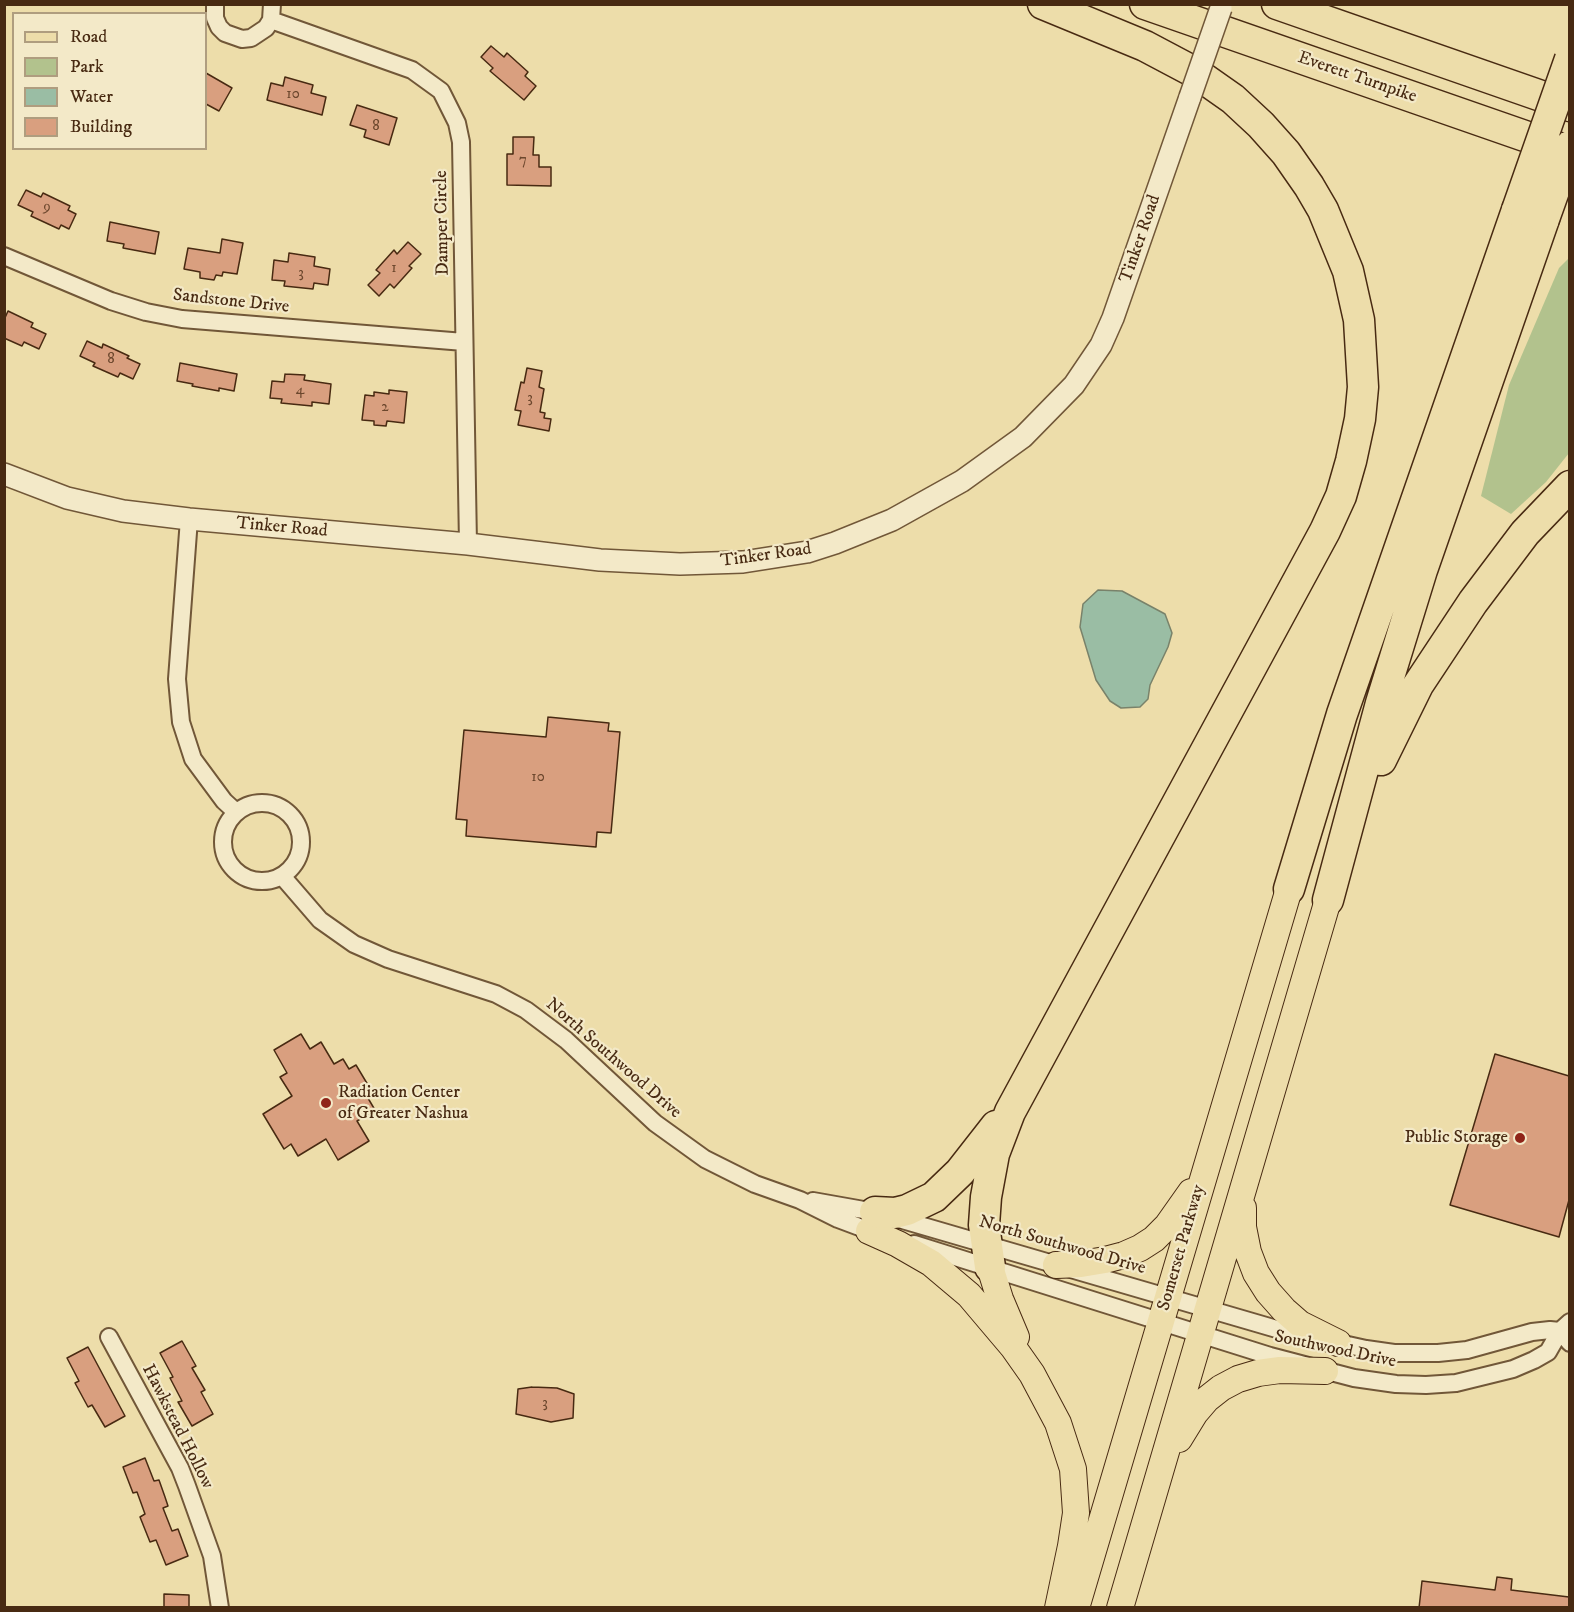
<!DOCTYPE html>
<html>
<head>
<meta charset="utf-8">
<style>
  body { margin:0 }
  #map { position:relative; width:1574px; height:1612px; overflow:hidden; background:#edddaa; font-family:"IM FELL DW Pica",serif }
  canvas { display:block }
  .frame { position:absolute; inset:0; border:6px solid #482a12; pointer-events:none }
  .legend { position:absolute; left:12px; top:12px; width:195px; height:138px; box-sizing:border-box; background:#f3e9c8; border:2px solid #af9d7f; margin:0; padding:8px 10px; list-style:none; font-size:18px; color:#482a12 }
  .legend li { display:flex; align-items:center; gap:12px; height:30px }
  .legend b { width:30px; border:2px solid #af9d7f }
</style>
</head>
<body>
<div id="map">
<canvas width="1574" height="1612"></canvas>
<div class="frame"></div>
<ul class="legend">
<li><b style="height:8px;background:#edddaa"></b>Road</li>
<li><b style="height:16px;background:#b2c28d"></b>Park</li>
<li><b style="height:16px;background:#9abda4"></b>Water</li>
<li><b style="height:16px;background:#d99f7f"></b>Building</li>
</ul>
</div>
<script>
const c = document.querySelector('canvas').getContext('2d');
c.lineJoin = 'round';
function fill(path, color) {
  c.fillStyle = color;
  c.fill(path, 'evenodd');
}
function shape(rows) {
  const path = new Path2D();
  for (const r of rows) {
    if (r.length === 3) {
      path.moveTo(r[0] + r[2], r[1]);
      path.arc(r[0], r[1], r[2], 0, 2 * Math.PI);
      continue;
    }
    path.moveTo(r[0], r[1]);
    for (let i = 2; i < r.length; i += 2) path.lineTo(r[i], r[i + 1]);
  }
  return path;
}
function trace(path, color, width, dash) {
  c.strokeStyle = color;
  c.lineWidth = width;
  c.lineCap = dash ? 'butt' : 'round';
  c.setLineDash(dash || []);
  c.stroke(path);
}
function label(font, color, halo, rows, align = 'center') {
  c.font = font + ' "IM FELL DW Pica",serif';
  c.lineWidth = 4.5;
  c.setLineDash([]);
  c.textBaseline = 'middle';
  c.strokeStyle = halo;
  c.fillStyle = color;
  for (const [text, x, y, turn = 0] of rows) {
    c.save();
    c.translate(x, y);
    c.rotate((+turn || 0) * Math.PI / 180);
    c.textAlign = isNaN(turn) ? turn : align;
    if (halo) c.strokeText(text, 0, 0);
    c.fillText(text, 0, 0);
    c.restore();
  }
}
fill(shape([
  [1569,258,1569,453,1546,482,1511,514,1481,496,1509,385,1559,268]
]), '#b2c28d');
const water = shape([
  [1098,590,1122,591,1165,614,1172,633,1168,647,1150,685,1148,699,1140,707,1121,708,1110,701,1096,680,1080,627,1083,604,1098,590]
]);
fill(water, '#9abda4');
trace(water, '#79826a', 1.5);
const building = shape([
  [491,46,504,57,507,53,528,72,525,76,536,86,524,100,490,71,493,68,481,57,491,46],
  [206,73,232,88,219,111,206,104,206,73],
  [285,77,313,85,311,93,326,97,322,115,267,100,271,83,283,86,285,77],
  [357,105,397,118,389,145,364,137,366,130,350,125,357,105],
  [513,137,534,137,533,155,539,155,539,167,551,167,551,186,507,185,507,154,513,154,513,137],
  [26,190,41,197,43,193,70,206,68,210,76,214,69,229,61,225,59,229,31,216,33,212,18,205,26,190],
  [110,222,159,232,155,254,123,248,124,244,107,241,110,222],
  [222,239,243,243,237,274,223,272,222,276,216,275,214,280,200,278,200,272,184,269,188,248,220,253,222,239],
  [408,242,421,254,409,266,412,268,394,288,390,284,379,296,368,285,380,273,376,270,394,250,397,254,408,242],
  [289,253,315,257,314,266,330,269,328,285,314,283,313,289,284,286,285,281,272,280,274,260,288,262,289,253],
  [8,311,33,323,31,327,46,334,39,349,24,342,22,346,4,338,4,320,8,311],
  [87,341,102,348,103,344,129,356,127,358,140,364,133,379,120,373,118,377,93,366,95,363,80,356,87,341],
  [180,363,237,374,234,391,219,388,219,391,192,386,193,384,177,381,180,363],
  [527,368,542,371,539,387,544,389,540,412,545,413,544,418,551,419,549,431,518,425,521,411,515,410,521,382,524,383,527,368],
  [285,374,305,375,304,380,331,384,329,404,312,402,312,406,281,403,282,399,270,398,272,381,284,382,285,374],
  [389,390,407,392,404,423,387,421,386,426,374,425,374,421,362,420,365,395,374,396,374,392,389,394,389,390],
  [548,717,609,723,608,731,620,732,611,833,597,832,596,847,466,836,467,820,456,819,464,730,546,737,548,717],
  [301,1034,310,1049,321,1042,334,1064,343,1059,349,1069,356,1065,368,1085,362,1088,375,1110,357,1121,369,1141,338,1160,326,1139,298,1156,291,1144,284,1149,263,1114,292,1096,280,1077,287,1073,274,1050,301,1034],
  [1495,1054,1569,1076,1569,1200,1559,1237,1450,1205,1495,1054],
  [182,1341,196,1366,192,1368,205,1390,201,1392,213,1414,192,1426,178,1402,182,1401,170,1378,173,1377,160,1353,182,1341],
  [88,1347,125,1416,105,1427,92,1405,88,1407,75,1383,79,1381,67,1358,88,1347],
  [532,1387,557,1388,574,1394,573,1418,551,1422,516,1414,518,1389,532,1387],
  [145,1458,154,1481,159,1480,165,1497,168,1506,163,1508,172,1531,178,1529,188,1556,166,1565,156,1540,150,1542,140,1517,145,1514,137,1492,133,1493,123,1467,145,1458],
  [1497,1577,1512,1579,1511,1590,1569,1597,1569,1608,1419,1608,1422,1581,1495,1590,1497,1577],
  [164,1594,189,1595,189,1608,164,1608,164,1594]
]);
fill(building, '#d99f7f');
trace(building, '#482a12', 1.5);
const minor = shape([
  [215,4,215,18,219,27,225,33,242,39,251,38,266,28,271,20,272,4],
  [271,20,412,70,441,91,457,123,461,142,468,544],
  [4,256,111,301,146,312,182,319,464,342],
  [189,519,177,679,181,722,193,759,224,801,236,812],
  [262,842,39],
  [282,876,320,920,354,944,388,959,496,994,526,1010,566,1040,655,1123,705,1159,755,1184,800,1200,838,1219,878,1234],
  [813,1201,875,1212,1280,1330,1366,1349,1394,1353,1438,1353,1467,1350,1532,1332,1550,1330,1560,1331,1570,1343],
  [914,1244,1270,1356,1354,1378,1396,1384,1426,1385,1456,1383,1513,1369,1534,1360,1548,1352,1560,1331,1570,1322],
  [109,1337,180,1468,187,1486,212,1556,220,1608]
]);
const tertiary = shape([
  [4,474,67,498,123,511,189,519,468,544,600,560,680,564,743,562,807,552,835,543,892,520,962,481,1023,437,1074,385,1101,345,1113,318,1190,97]
]);
const primary = shape([
  [1243,1208,1243,1227,1248,1252,1256,1273,1268,1292,1284,1310,1300,1324,1338,1343],
  [869,1231,898,1244,931,1263,969,1295,1013,1347,1032,1374,1058,1423,1073,1469,1076,1513,1071,1546,1058,1608],
  [1056,1265,1081,1264,1105,1260,1124,1255,1140,1248,1154,1239,1167,1226,1191,1192],
  [990,1267,1000,1299,1016,1337],
  [1179,1439,1195,1413,1207,1399,1221,1388,1238,1379,1258,1373,1280,1370,1325,1371],
  [1076,1608,1289,889],
  [1120,1608,1328,900]
]);
const motorway = shape([
  [1145,4,1565,150],
  [1277,4,1570,106],
  [1381,760,1418,685,1473,602,1525,533,1570,486],
  [1289,889,1342,714,1517,210],
  [1328,900,1381,703,1422,570,1544,219],
  [875,1212,895,1213,907,1210,934,1197,960,1172,996,1126],
  [990,1267,984,1225,986,1197,994,1154,1010,1112,1325,531,1341,496,1351,461,1360,419,1363,387,1359,320,1348,271,1323,210,1309,186,1286,153,1261,125,1233,99,1196,73,1145,46,1043,4]
]);
trace(minor, '#715738', 20);
trace(tertiary, '#715738', 24);
trace(primary, '#482a12', 28);
trace(motorway, '#482a12', 33);
trace(minor, '#f3e9c8', 16);
trace(tertiary, '#f3e9c8', 21);
trace(primary, '#edddaa', 26);
trace(motorway, '#edddaa', 30);
const tertiaryBridge = shape([
  [1190,97,1221,8]
]);
const motorwayBridge = shape([
  [1517,210,1570,59],
  [1544,219,1570,146]
]);
trace(tertiaryBridge, '#715738', 24, []);
trace(motorwayBridge, '#482a12', 33, []);
trace(tertiaryBridge, '#f3e9c8', 21);
trace(motorwayBridge, '#edddaa', 30);
for (const [x, y, r, color] of [
  [326,1103,6,"#8f2418"],
  [1520,1138,6,"#8f2418"]
]) {
  const dot = new Path2D();
  dot.arc(x, y, r, 0, 2 * Math.PI);
  c.fillStyle = color;
  c.fill(dot);
  trace(dot, '#f3e9c8', 2);
}
label('15px', '#6c472d', null, [
  ["10",293,95],
  ["8",376,127],
  ["7",523,161],
  ["9",47,208],
  ["1",394,269],
  ["3",301,274],
  ["8",111,360],
  ["4",300,391],
  ["3",530,399],
  ["2",385,408],
  ["10",538,778],
  ["3",545,1404]
]);
label('18px', '#482a12', '#f3e9c8', [
  ["Everett Turnpike",1357,78,19],
  ["Damper Circle",443,223,-91],
  ["Tinker Road",1141,239,-71],
  ["Sandstone Drive",231,302,6],
  ["Tinker Road",282,528,5],
  ["Tinker Road",766,556,-8],
  ["North Southwood Drive",613,1059,41],
  ["North Southwood Drive",1062,1246,16],
  ["Somerset Parkway",1182,1248,-74],
  ["Southwood Drive",1335,1350,12],
  ["Hawkstead Hollow",177,1427,63]
]);
label('18px', '#482a12', '#f3e9c8', [
  ["Radiation Center",338,1093],
  ["of Greater Nashua",338,1114],
  ["Public Storage",1508,1138,"right"]
], 'left');
</script>
</body>
</html>
